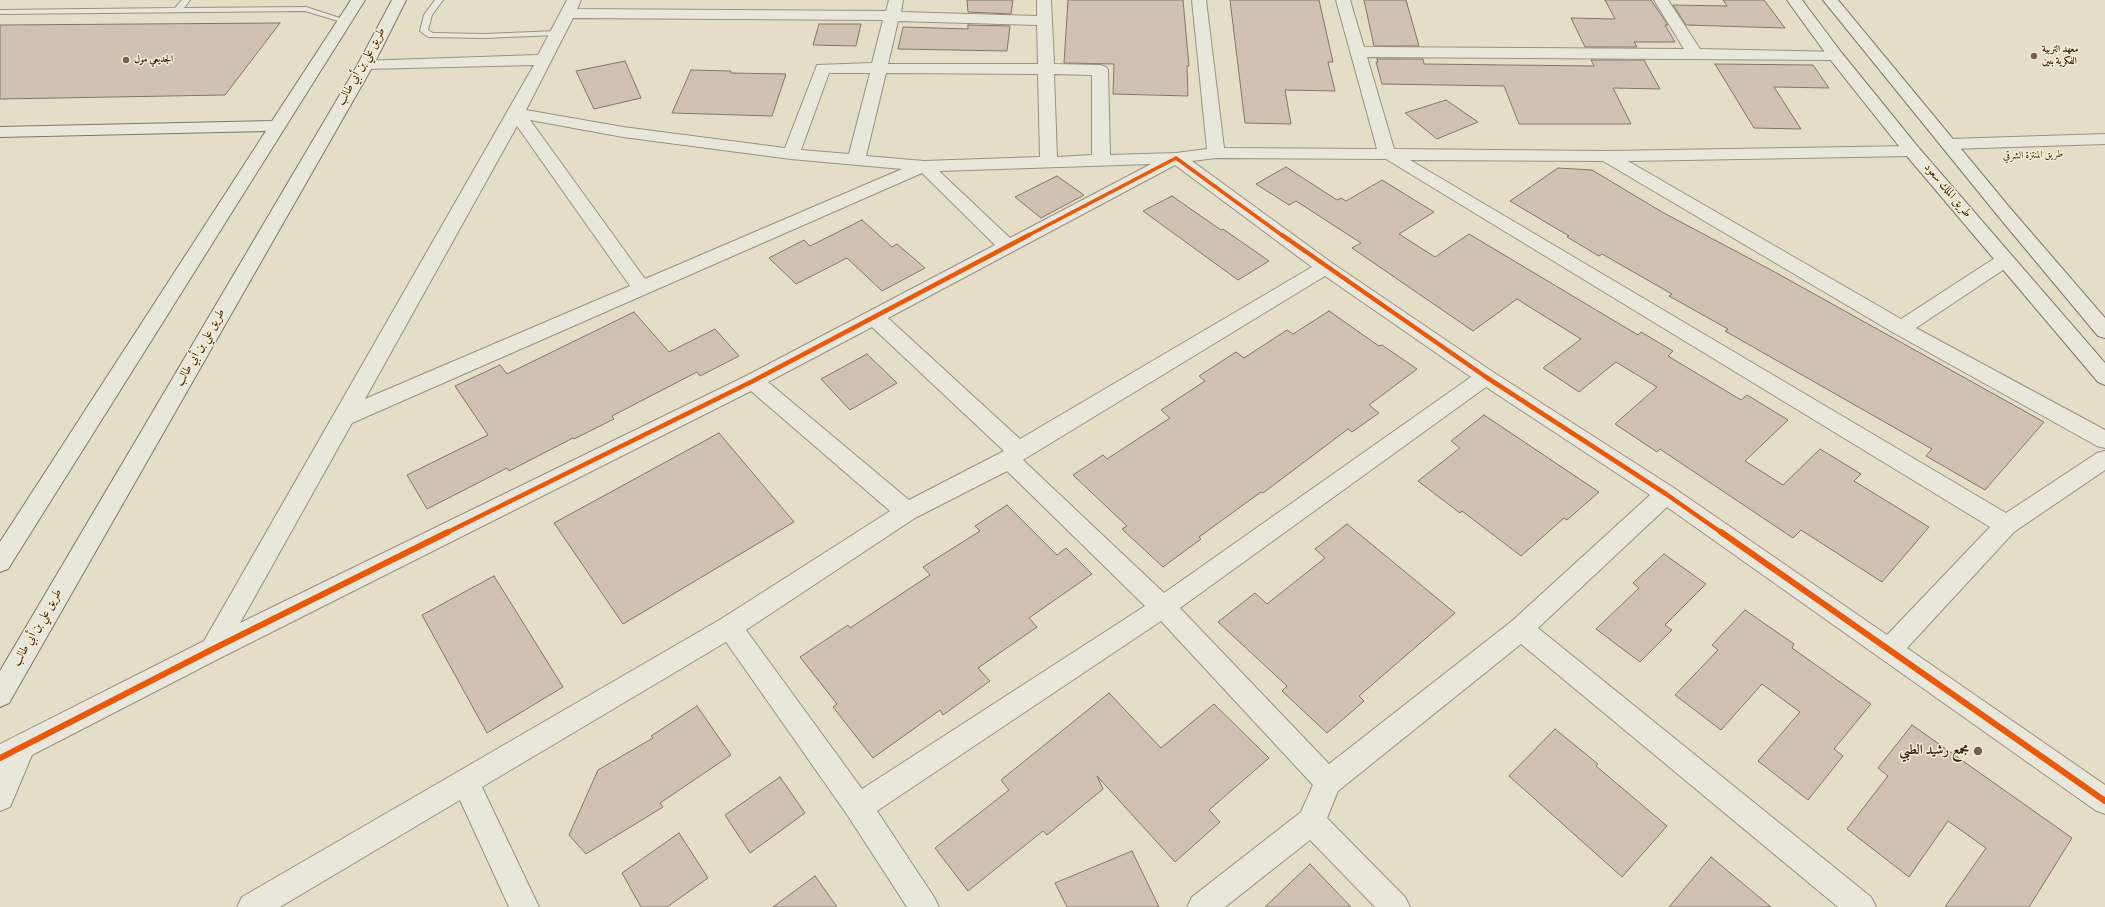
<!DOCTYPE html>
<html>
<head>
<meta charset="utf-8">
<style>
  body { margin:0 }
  canvas { display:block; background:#e4dec7 }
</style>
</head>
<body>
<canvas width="2105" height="907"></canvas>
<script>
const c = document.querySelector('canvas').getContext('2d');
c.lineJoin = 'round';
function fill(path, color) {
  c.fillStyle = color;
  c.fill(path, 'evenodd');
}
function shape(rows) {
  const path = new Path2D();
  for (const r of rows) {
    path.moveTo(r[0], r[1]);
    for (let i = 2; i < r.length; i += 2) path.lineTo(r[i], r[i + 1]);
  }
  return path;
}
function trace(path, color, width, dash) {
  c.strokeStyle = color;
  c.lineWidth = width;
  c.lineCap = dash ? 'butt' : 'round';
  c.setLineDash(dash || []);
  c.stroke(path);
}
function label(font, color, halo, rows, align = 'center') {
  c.font = font + ' Vollkorn,Amiri,serif';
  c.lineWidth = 3;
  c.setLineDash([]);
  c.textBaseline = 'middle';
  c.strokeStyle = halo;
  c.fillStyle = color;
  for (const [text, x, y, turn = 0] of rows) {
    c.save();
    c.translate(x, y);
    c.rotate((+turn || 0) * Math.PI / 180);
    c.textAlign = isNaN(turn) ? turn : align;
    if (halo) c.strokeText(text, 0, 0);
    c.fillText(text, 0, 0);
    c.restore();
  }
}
const building = shape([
  [967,0,1013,0,1011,14,968,12,967,0],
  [1068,0,1183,0,1189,66,1187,66,1188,96,1113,94,1114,64,1064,63,1068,0],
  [1230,0,1319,0,1333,62,1328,62,1335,91,1285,90,1291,124,1245,123,1230,0],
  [1364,0,1406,0,1419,46,1374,46,1364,0],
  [1605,0,1651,0,1668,25,1665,25,1675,42,1634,42,1637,47,1585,47,1571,18,1615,19,1605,0],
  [1723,0,1764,0,1785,28,1686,25,1673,5,1727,6,1723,0],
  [280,23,225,95,0,99,0,25,280,23],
  [819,24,861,24,856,46,813,45,819,24],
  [968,25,1010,26,1007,51,898,49,903,27,968,29,968,25],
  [1377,59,1423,59,1424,64,1594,66,1591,60,1644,60,1660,89,1613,88,1631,124,1519,124,1504,86,1382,84,1376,62,1378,62,1377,59],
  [625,61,641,98,594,109,576,71,625,61],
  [1715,64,1813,65,1829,88,1774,87,1801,129,1754,128,1715,64],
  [691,70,731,71,731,73,786,74,772,116,672,113,691,70],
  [1446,100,1478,122,1437,139,1405,113,1446,100],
  [1286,167,1337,200,1341,198,1346,201,1382,180,1434,212,1399,234,1435,257,1469,234,1638,335,1641,332,1673,351,1668,356,1741,400,1747,395,1788,420,1745,461,1783,485,1820,449,1861,474,1854,481,1929,527,1882,582,1801,530,1793,538,1660,449,1657,452,1615,424,1657,387,1616,362,1579,392,1543,368,1581,339,1517,299,1473,331,1352,248,1361,243,1296,201,1289,205,1256,184,1286,167],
  [1558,168,1592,170,1662,212,1773,271,2044,422,1985,490,1926,456,1932,449,1725,331,1728,329,1669,296,1672,294,1602,254,1599,256,1567,237,1569,236,1510,201,1558,168],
  [1057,176,1084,195,1041,218,1015,197,1057,176],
  [1172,196,1221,230,1223,229,1269,261,1238,280,1143,211,1172,196],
  [862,220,892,247,897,244,925,268,882,291,847,258,796,284,769,258,804,240,810,246,862,220],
  [1329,311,1379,346,1382,345,1417,369,1369,405,1379,413,1352,432,1348,429,1263,493,1261,492,1199,537,1201,539,1163,567,1122,529,1127,526,1073,475,1103,455,1107,459,1170,418,1161,410,1205,381,1199,376,1236,352,1244,358,1287,330,1293,334,1329,311],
  [634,312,669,352,715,329,739,356,700,376,697,372,612,416,614,419,574,439,573,438,509,471,507,468,427,509,407,475,488,435,455,386,500,365,507,374,634,312],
  [867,354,897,383,850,410,821,379,867,354],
  [1484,415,1599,492,1567,520,1564,518,1521,556,1462,511,1460,513,1418,481,1460,448,1451,441,1484,415],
  [719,433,794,522,623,624,554,523,719,433],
  [1007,505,1057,555,1066,548,1092,574,1029,618,1037,627,978,668,990,681,943,715,940,710,873,758,833,707,837,704,800,657,848,625,850,628,930,575,923,567,980,531,975,526,1007,505],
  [1347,524,1455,613,1359,696,1364,701,1327,733,1282,691,1287,686,1218,622,1255,593,1267,604,1325,558,1315,549,1347,524],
  [1664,554,1706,584,1665,625,1672,630,1640,662,1596,629,1639,588,1633,583,1664,554],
  [494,576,563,687,487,733,422,615,494,576],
  [1745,610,1794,644,1792,648,1871,704,1834,749,1843,756,1808,800,1758,761,1800,712,1762,684,1721,730,1675,695,1718,650,1712,645,1745,610],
  [1109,693,1161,748,1214,704,1269,758,1209,810,1220,822,1175,862,1097,776,1103,789,1047,835,1043,831,968,891,935,848,1009,790,1001,780,1109,693],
  [697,706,731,755,660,803,663,807,586,854,569,835,598,770,653,738,651,736,697,706],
  [1912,725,2072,838,2029,907,1945,907,1986,848,1948,821,1909,877,1847,829,1888,776,1878,768,1912,725],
  [1555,729,1598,764,1596,766,1667,826,1622,877,1509,776,1555,729],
  [780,777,805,813,750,853,725,815,780,777],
  [679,833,708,878,667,907,641,907,622,873,679,833],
  [1132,851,1159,907,1067,907,1055,883,1132,851],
  [1711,857,1771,907,1669,907,1711,857],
  [1310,864,1351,907,1265,907,1310,864],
  [815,876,837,907,773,907,815,876]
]);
fill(building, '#d1c1b2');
trace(building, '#7f776a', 1);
const lane = shape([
  [182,0,190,0,184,8,306,7,349,21,345,23,305,11,0,14,0,10,175,8,182,0],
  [435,0,443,0,432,15,428,30,433,33,484,34,557,31,561,33,557,35,484,38,428,37,420,31,424,15,435,0]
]);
const street = shape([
  [567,0,581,0,577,9,886,11,889,0,903,0,901,12,1037,16,1037,0,1051,0,1054,64,1100,65,1106,67,1108,70,1110,155,1176,153,1207,149,1192,0,1206,0,1224,148,1377,149,1336,0,1350,0,1364,47,1684,49,1654,0,1668,0,1700,49,1841,52,1843,55,1841,58,1835,60,1367,57,1394,149,1607,151,1912,146,1918,147,1921,151,1918,155,1912,156,1628,161,1901,319,1998,256,2005,254,2012,256,2014,260,2012,264,1916,328,2105,430,2105,448,2097,446,1894,333,1603,161,1410,160,2006,513,2097,453,2105,451,2105,470,2014,532,1907,648,2105,785,2105,814,2095,810,1667,507,1538,628,1871,897,1876,907,1838,907,1521,644,1338,791,1327,818,1405,897,1410,907,1375,907,1310,840,1225,907,1187,907,1192,897,1301,812,1313,785,1161,621,877,811,934,897,939,907,907,907,848,816,726,642,482,787,539,907,509,907,460,800,280,907,237,907,242,897,721,619,890,511,751,391,222,657,32,755,10,807,0,811,0,744,204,641,534,65,366,69,360,67,358,64,360,61,538,55,567,0],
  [573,18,883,20,872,63,817,65,785,148,623,127,526,110,573,18],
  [898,21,1037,25,1038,64,888,64,898,21],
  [829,73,870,73,849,154,801,150,829,73],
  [886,73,1038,74,1040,157,924,161,866,156,886,73],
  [1054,74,1092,75,1092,155,1057,157,1054,74],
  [530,120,623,137,791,159,902,169,645,279,530,120],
  [517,126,630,286,365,399,517,126],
  [1216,158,1386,159,1990,527,1887,635,1674,488,1493,372,1332,263,1192,161,1216,158],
  [1151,164,1010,238,939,171,1151,164],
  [1175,165,1312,267,1020,439,888,318,1175,165],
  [922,173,995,245,746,376,240,623,352,423,922,173],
  [1325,276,1471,377,1164,593,1023,460,1325,276],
  [872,327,1004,451,909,500,768,382,872,327],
  [1486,387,1650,495,1512,621,1329,764,1180,608,1486,387],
  [1007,471,1145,606,862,789,746,630,915,518,1007,471],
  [2105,134,2105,144,1949,149,1943,148,1940,144,1943,140,1949,139,2105,134]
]);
const secondary = shape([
  [351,0,365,0,8,569,0,572,0,542,266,131,0,137,0,127,272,121,351,0],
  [392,0,406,0,374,64,9,703,0,707,0,671,358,64,392,0],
  [1787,0,1802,0,1841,52,1918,147,2105,363,2105,385,2098,382,1906,155,1829,58,1787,0],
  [1823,0,1838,0,2010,208,2105,318,2105,338,2098,336,1998,216,1823,0]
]);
trace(lane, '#989082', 2);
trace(street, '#989082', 2);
trace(secondary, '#7f776a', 2);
fill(lane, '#e9e6db');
fill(street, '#e9e6db');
fill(secondary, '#e9e6db');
trace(shape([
  [1027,236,1176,158,1283,236]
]), '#e8590c', 3.5);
trace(shape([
  [1282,235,1486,377,1666,494,1722,533],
  [446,533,753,381,1029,235]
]), '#e8590c', 4.5);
trace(shape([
  [1721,532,2105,801],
  [0,758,213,649,448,532]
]), '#e8590c', 6);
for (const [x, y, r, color] of [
  [2034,56,4,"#756251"],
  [126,60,4,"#756251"],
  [1978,751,5,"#756251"]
]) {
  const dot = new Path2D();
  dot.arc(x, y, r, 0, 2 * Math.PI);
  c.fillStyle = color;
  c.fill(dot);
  trace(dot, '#f6edd2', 1.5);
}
label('bold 10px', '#392011', '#f6edd2', [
  ["معهد التربية",2042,50],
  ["الفكرية بنين",2042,62],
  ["الجديعي مول",134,60]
], 'left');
label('10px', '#392011', '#f6edd2', [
  ["طريق المنتزة الشرقي",2033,156,-2]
]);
label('12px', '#392011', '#f6edd2', [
  ["طريق علي بن أبي طالب",362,67,-61],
  ["طريق الملك سعود",1947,191,50],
  ["طريق علي بن أبي طالب",201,348,-60],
  ["طريق علي بن أبي طالب",38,628,-60]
]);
label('bold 14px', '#392011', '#f6edd2', [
  ["مجمع رشيد الطبي",1969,751]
], 'right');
</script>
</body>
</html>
